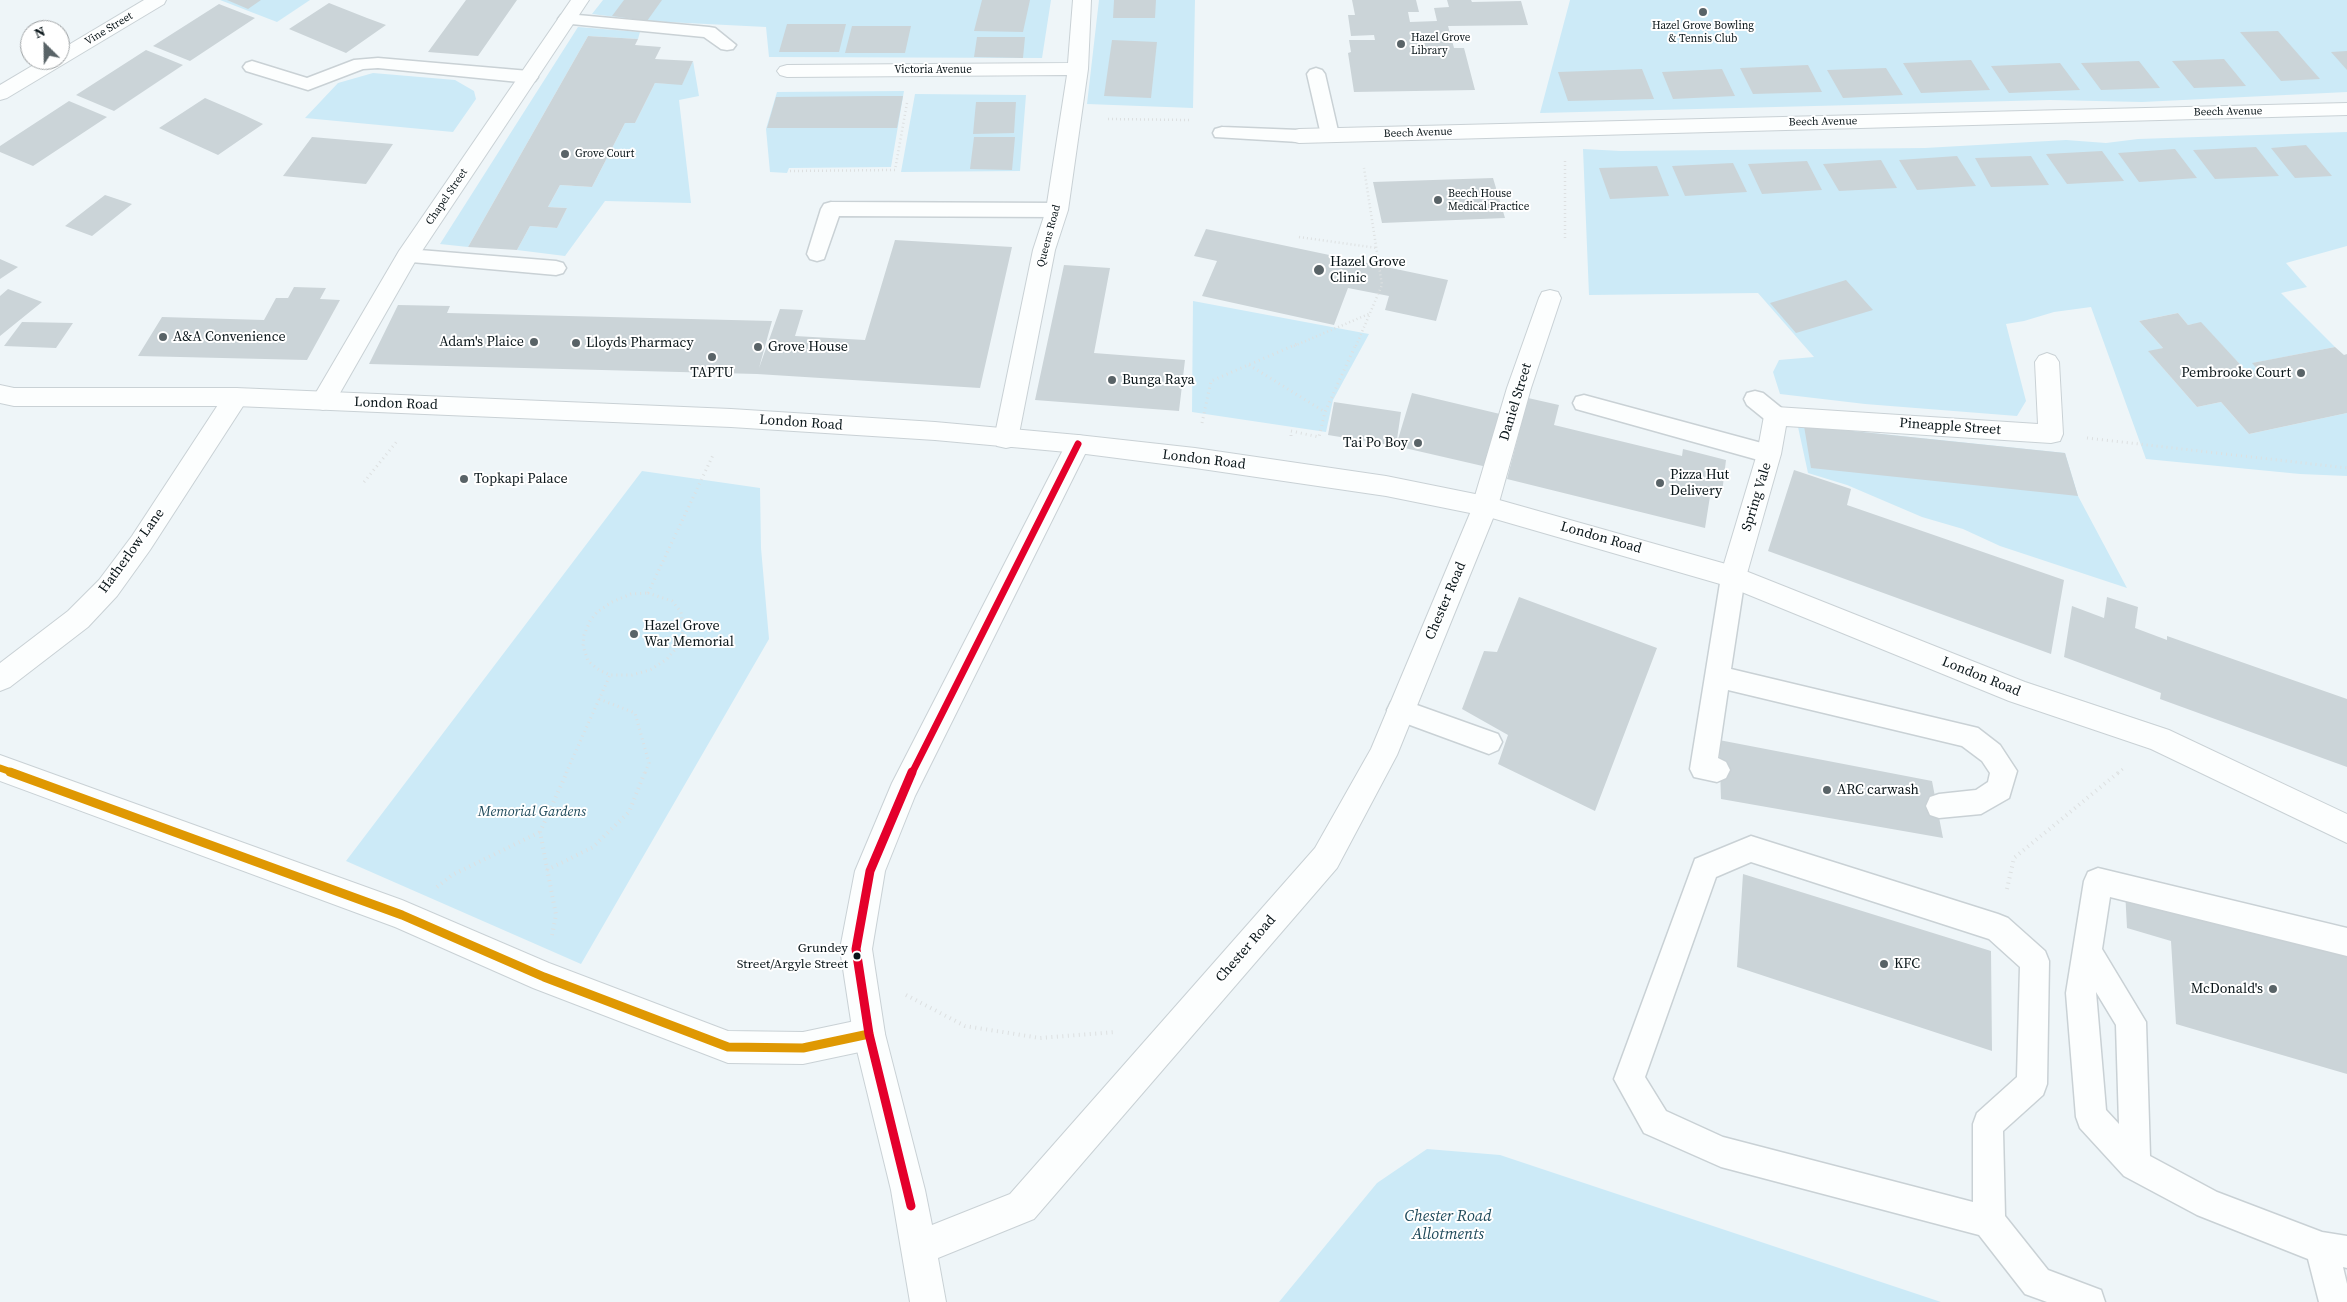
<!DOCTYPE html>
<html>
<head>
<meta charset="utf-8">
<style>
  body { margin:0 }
  #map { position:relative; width:2347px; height:1302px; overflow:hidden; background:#eef5f8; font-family:"Source Serif 4",serif }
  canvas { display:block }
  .north { position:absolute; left:20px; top:20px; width:50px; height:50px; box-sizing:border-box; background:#fff; border:1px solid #9da1a3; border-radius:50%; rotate:337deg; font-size:14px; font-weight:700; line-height:20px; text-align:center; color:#091519 }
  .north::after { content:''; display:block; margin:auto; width:18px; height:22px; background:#596367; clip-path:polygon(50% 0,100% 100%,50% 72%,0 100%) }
</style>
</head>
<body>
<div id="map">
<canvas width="2347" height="1302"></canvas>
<div class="north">N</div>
</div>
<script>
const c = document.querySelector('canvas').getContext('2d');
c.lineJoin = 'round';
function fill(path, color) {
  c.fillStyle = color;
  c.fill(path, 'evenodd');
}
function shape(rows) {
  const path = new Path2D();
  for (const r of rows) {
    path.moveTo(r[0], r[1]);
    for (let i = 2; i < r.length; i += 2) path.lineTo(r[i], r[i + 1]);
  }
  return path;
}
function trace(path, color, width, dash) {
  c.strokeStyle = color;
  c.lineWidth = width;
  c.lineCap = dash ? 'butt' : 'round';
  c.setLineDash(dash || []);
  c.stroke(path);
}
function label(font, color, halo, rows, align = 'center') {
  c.font = font + ' "Source Serif 4",serif';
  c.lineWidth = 4;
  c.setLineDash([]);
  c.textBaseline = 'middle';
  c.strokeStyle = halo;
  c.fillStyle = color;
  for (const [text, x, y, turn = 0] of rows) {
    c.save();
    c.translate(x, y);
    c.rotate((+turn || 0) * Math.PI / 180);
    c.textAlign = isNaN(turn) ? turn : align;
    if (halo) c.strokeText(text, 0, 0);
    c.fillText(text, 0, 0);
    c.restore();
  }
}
fill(shape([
  [220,0,310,0,277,22],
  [603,0,1051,0,1042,58,769,57,766,27,647,21,592,14],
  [1099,0,1195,0,1193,108,1087,104],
  [1570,0,2347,0,2347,92,2142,102,2050,100,1540,113],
  [578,27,640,32,638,39,588,36,468,247,440,244],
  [693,61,699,96,679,100,691,203,605,201,565,256,517,250,530,226,557,228,567,208,548,207,560,185,592,187,625,123,635,123,655,83,682,84],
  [373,73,455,80,474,91,476,99,453,132,305,118,338,83],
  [904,91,891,167,789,168,787,173,770,172,766,129,777,92],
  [915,94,1026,95,1020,171,901,172],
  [2347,132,2347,246,2286,263,2307,287,2281,293,2335,347,2253,363,2260,372,2249,374,2201,323,2188,325,2178,313,2139,321,2163,348,2149,352,2197,407,2221,402,2249,434,2347,413,2347,476,2300,474,2146,459,2091,307,2054,312,2024,321,2006,324,2026,401,2017,416,1865,404,1780,394,1773,372,1779,360,1814,357,1758,293,1589,295,1583,149,1621,151,1925,148,2066,140,2106,143,2138,139],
  [1193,301,1369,334,1333,400,1326,432,1192,412],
  [1804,426,2065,453,2078,496,2127,588,2000,546,1963,529,1922,517,1847,485,1808,473,1798,427],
  [642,471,760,488,761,548,769,639,581,964,346,861],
  [1427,1149,1500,1155,1941,1302,1279,1302,1377,1183]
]), '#cceaf7');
fill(shape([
  [227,0,261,0,248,9],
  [466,0,517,0,478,56,428,52],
  [624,0,662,0,647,21,612,16],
  [982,0,1030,0,1023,32,974,31],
  [1114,0,1156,0,1155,18,1113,18],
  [1352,0,1416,0,1419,12,1408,12,1410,22,1437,21,1434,8,1449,7,1447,0,1471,0,1472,2,1521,1,1528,25,1448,26,1454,48,1464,48,1475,90,1354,92,1348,53,1351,52,1349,40,1375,40,1374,35,1351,36,1348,15,1355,15],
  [329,3,367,18,386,25,346,53,289,29],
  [219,4,255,18,190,61,153,46],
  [787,24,846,24,839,52,779,52],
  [852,26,911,26,905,53,845,53],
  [2278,31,2320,79,2281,81,2240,32],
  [588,36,638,39,635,45,661,47,655,59,693,61,682,85,655,83,635,123,625,123,592,187,560,185,548,207,567,208,557,228,530,226,517,250,468,247],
  [977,37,1025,37,1023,58,974,57],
  [1112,40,1157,42,1151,98,1104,96],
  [146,50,183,65,114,111,76,95],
  [2347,51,2347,70,2331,52],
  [2224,59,2246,86,2194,88,2172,61],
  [1971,60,1990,90,1921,93,1903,63],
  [2139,61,2160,88,2101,90,2081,63],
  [2060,63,2080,90,2009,93,1991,66],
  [1808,65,1822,92,1753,94,1740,68],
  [1886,68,1903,95,1843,98,1827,70],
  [1642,69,1654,99,1568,101,1558,72],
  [1722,69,1735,96,1673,99,1662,72],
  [877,96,903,96,897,128,767,128,776,97],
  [205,98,244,115,263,124,218,155,159,128],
  [69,101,107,117,33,166,0,152,0,146],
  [976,102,1016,102,1014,133,973,134],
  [312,137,393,144,366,184,283,176],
  [974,137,1015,137,1012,170,970,169],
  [2306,145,2332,176,2295,178,2271,148],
  [2256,147,2279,176,2215,179,2193,150],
  [2175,149,2197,178,2139,182,2118,153],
  [2102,151,2124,181,2067,184,2046,154],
  [1957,156,1976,186,1917,190,1899,160],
  [2031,156,2049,185,1991,187,1975,158],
  [1881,160,1897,188,1839,191,1823,164],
  [1807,161,1822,190,1762,194,1748,164],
  [1733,163,1747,192,1685,196,1672,166],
  [1657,166,1669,196,1610,199,1599,168],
  [1493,178,1505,218,1382,223,1373,182],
  [105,195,132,204,92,236,65,226],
  [1206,229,1448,280,1436,321,1385,310,1389,296,1348,288,1334,325,1202,296,1217,261,1194,256],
  [895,240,1012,247,980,388,757,374,369,364,398,305,450,306,447,313,772,321,759,368,780,309,803,310,795,336,865,340],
  [0,259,18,267,0,279],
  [1064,265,1110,268,1094,353,1185,360,1179,411,1035,400],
  [1846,280,1873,310,1796,333,1770,303],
  [294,287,326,288,320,299,340,300,307,360,138,356,162,317,264,320,276,298,288,298],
  [8,289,42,302,0,336,0,296],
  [2178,313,2188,325,2201,322,2249,374,2260,372,2252,363,2335,347,2344,355,2347,354,2347,413,2249,434,2221,402,2197,407,2148,351,2163,348,2139,321],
  [22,322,73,323,56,348,4,346],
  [1412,393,1500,414,1487,467,1396,446],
  [1528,398,1559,405,1554,425,1682,456,1683,449,1726,460,1722,493,1711,490,1705,528,1507,479],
  [1334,402,1401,412,1396,446,1328,435],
  [1804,426,2065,453,2078,496,1811,468],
  [1794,470,1851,489,1847,505,2064,580,2051,654,1768,551],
  [1519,597,1657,648,1595,811,1498,764,1508,735,1462,709,1484,651,1497,652],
  [2107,597,2138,607,2135,628,2167,640,2167,636,2347,699,2347,767,2160,699,2161,693,2064,657,2072,606,2104,618],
  [1719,740,1932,781,1943,838,1721,799],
  [1743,874,1991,951,1992,1051,1737,967],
  [2125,890,2347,952,2347,1074,2176,1024,2171,941,2127,928]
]), '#cbd4d8');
const lane = shape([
  [567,14,709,27,715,28,736,45,733,49,727,50,721,49,704,37,561,23,558,19,561,15,567,14],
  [378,58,529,71,535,73,538,77,535,81,529,83,378,68,363,69,308,90,246,71,243,67,246,63,252,61,307,78,354,60,378,58],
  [1316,68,1322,70,1325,74,1339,135,1337,139,1330,141,1323,139,1321,135,1307,74,1310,70,1316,68],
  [1222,127,1299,130,1306,132,1308,136,1306,140,1299,142,1215,137,1213,133,1215,129,1222,127],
  [831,202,1057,203,1064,205,1067,210,1064,215,1057,217,839,216,824,259,817,261,810,259,807,254,821,209,824,204,831,202],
  [407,249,556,261,563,263,566,268,563,273,556,275,400,261,397,256,400,251,407,249],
  [1755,391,1763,393,1784,410,1787,416,1784,422,1776,424,1768,422,1747,405,1744,399,1747,393,1755,391],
  [1584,395,1769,445,1777,448,1780,454,1777,460,1769,463,1576,409,1573,403,1576,397,1584,395],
  [1733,567,1742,570,1745,577,1731,669,1978,728,2000,745,2017,771,2009,798,1981,814,1939,818,1930,815,1926,806,1930,797,1939,794,1976,790,1988,782,1990,773,1982,761,1962,746,1728,690,1718,758,1726,762,1730,770,1726,778,1717,782,1694,777,1690,769,1721,577,1724,570,1733,567],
  [1400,699,1498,734,1502,742,1498,750,1489,754,1391,718,1387,710,1391,702,1400,699],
  [1751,836,1998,914,2008,918,2045,951,2049,961,2047,1084,2043,1095,2003,1131,2005,1216,2048,1270,2101,1290,2105,1302,2047,1302,2025,1294,1979,1235,1721,1167,1644,1133,1614,1079,1695,859,1751,836],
  [1751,862,1989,939,2020,967,2017,1077,1977,1113,1973,1124,1973,1202,1723,1137,1666,1111,1645,1077,1716,877,1751,862],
  [2098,868,2347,928,2347,956,2110,897,2102,949,2146,1022,2150,1156,2217,1192,2322,1232,2347,1236,2347,1268,2343,1267,2347,1284,2347,1302,2319,1302,2308,1259,2197,1215,2124,1176,2080,1128,2076,1117,2066,993,2084,881,2088,872,2098,868],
  [2096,992,2116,1025,2119,1124,2106,1110,2096,992]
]);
const street = shape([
  [144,0,166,0,164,4,7,98,0,100,0,85,42,60,60,60,60,50,144,0],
  [571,0,589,0,416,260,332,407,323,410,314,407,311,401,399,251,571,0],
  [1073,0,1091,0,1088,69,1068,210,1055,250,1018,439,1015,446,1006,448,997,446,994,439,1033,250,1046,210,1067,75,787,77,780,75,777,71,780,67,787,65,1068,63,1073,0],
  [2347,103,2347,115,1299,143,1292,141,1289,136,1292,131,1299,129,2347,103],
  [1550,290,1558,292,1561,298,1531,388,1498,506,1494,513,1485,516,1476,513,1472,506,1507,388,1539,298,1542,292,1550,290],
  [2047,353,2055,356,2059,362,2063,434,2060,441,2051,443,1786,426,1781,454,1746,577,1742,585,1733,588,1724,585,1720,577,1757,454,1764,416,1767,410,1776,407,2038,424,2035,362,2039,356,2047,353],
  [236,388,245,391,248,397,245,403,150,550,117,596,88,627,10,687,0,691,0,663,68,611,99,580,132,536,227,391,236,388],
  [0,755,402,900,549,963,728,1031,803,1032,869,1018,881,1022,885,1034,881,1046,869,1050,803,1064,728,1063,533,988,395,927,0,781,0,755]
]);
const secondary = shape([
  [1078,435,1087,437,1090,444,915,796,885,871,872,949,885,1034,925,1190,932,1225,1010,1194,1315,848,1371,749,1476,499,1485,496,1494,499,1498,506,1397,755,1337,868,1034,1219,938,1258,946,1302,910,1302,891,1190,853,1034,840,949,855,871,892,783,1066,444,1069,437,1078,435]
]);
const highway = shape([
  [0,385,14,388,236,388,731,409,935,422,1078,435,1195,448,1386,476,1485,496,1733,566,2025,682,2169,730,2347,814,2347,843,2151,749,2009,701,1727,586,1485,516,1386,496,1195,468,1078,453,935,440,731,427,236,406,14,406,0,403,0,385]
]);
trace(lane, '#c9d1d5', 3);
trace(street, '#c9d1d5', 2);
trace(secondary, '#c9d1d5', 2);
trace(highway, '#c9d1d5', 2);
trace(shape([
  [1108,119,1189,120],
  [1565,161,1565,238],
  [790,171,895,170,907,103],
  [1299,237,1377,248],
  [1294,346,1371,313],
  [1356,346,1382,285,1364,168]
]), '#dde0e1', 2.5, [1, 3]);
trace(shape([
  [1249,365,1325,412],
  [1202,423,1211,381,1297,344],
  [1291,436,1291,431,1319,437,1325,412,1356,344],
  [2087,438,2347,468],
  [364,482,398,440],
  [648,593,672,601,681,612,683,631,678,646,667,659,650,670,632,675,610,675,599,670,588,661,583,646,584,635,590,621,597,612,612,602,631,594,648,593],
  [648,593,714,453],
  [599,699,635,713,649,763,645,773],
  [566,773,610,675],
  [2118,773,2124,768]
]), '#dde0e1', 3, [1, 4]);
trace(shape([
  [547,870,593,847,629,812,645,772],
  [437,887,452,875,540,832],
  [2007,889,2014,858,2119,772],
  [552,935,556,915,540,832,567,772],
  [906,995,965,1026,1040,1038,1116,1032]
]), '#dde0e1', 4, [1, 4.5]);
fill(lane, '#fcfefe');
fill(street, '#fcfefe');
fill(secondary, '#fcfefe');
fill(highway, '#fcfefe');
trace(shape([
  [0,768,14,773]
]), '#df9802', 7);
trace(shape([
  [10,772,402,915,544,977,728,1047,803,1048,869,1034]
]), '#df9802', 9);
trace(shape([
  [912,773,1078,444]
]), '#e4002b', 7);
trace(shape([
  [911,1206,869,1034,856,949,870,871,912,772]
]), '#e4002b', 9);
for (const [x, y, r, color] of [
  [1703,12,5,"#596367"],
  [1401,44,5,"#596367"],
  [565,154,5,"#596367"],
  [1438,200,5,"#596367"],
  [1319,270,6,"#596367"],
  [163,337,5,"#596367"],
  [534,342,5,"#596367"],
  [576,343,5,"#596367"],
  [758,347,5,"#596367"],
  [712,357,5,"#596367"],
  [2301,373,5,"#596367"],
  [1112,380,5,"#596367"],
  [1418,443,5,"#596367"],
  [464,479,5,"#596367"],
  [1660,483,5,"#596367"],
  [634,634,5,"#596367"],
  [1827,790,5,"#596367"],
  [857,956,4.5,"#091519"],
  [1884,964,5,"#596367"],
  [2273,989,5,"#596367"]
]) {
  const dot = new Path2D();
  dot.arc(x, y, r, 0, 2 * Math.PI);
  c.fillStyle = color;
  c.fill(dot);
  trace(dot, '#fff', 2);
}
label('11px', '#091519', '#fff', [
  ["Hazel Grove Bowling",1703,26,"center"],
  ["& Tennis Club",1703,39,"center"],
  ["Hazel Grove",1411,38],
  ["Library",1411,51],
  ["Grove Court",575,154],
  ["Beech House",1448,194],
  ["Medical Practice",1448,207]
], 'left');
label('11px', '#091519', '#fff', [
  ["Vine Street",109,29,-31],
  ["Victoria Avenue",933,70],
  ["Beech Avenue",2228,112,-1],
  ["Beech Avenue",1823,122,-1],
  ["Beech Avenue",1418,133,-2],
  ["Chapel Street",447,197,-56],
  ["Queens Road",1049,236,-75]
]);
label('13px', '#091519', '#fff', [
  ["Grundey",848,949],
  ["Street/Argyle Street",848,965]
], 'right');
label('14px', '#091519', '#fff', [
  ["Hazel Grove",1330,262],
  ["Clinic",1330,278],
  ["A&A Convenience",173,337],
  ["Adam's Plaice",524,342,"right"],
  ["Lloyds Pharmacy",586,343],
  ["Grove House",768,347],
  ["TAPTU",712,373,"center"],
  ["Pembrooke Court",2291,373,"right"],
  ["Bunga Raya",1122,380],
  ["Tai Po Boy",1408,443,"right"],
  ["Pizza Hut",1670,475],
  ["Delivery",1670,491],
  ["Topkapi Palace",474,479],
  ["Hazel Grove",644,626],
  ["War Memorial",644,642],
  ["ARC carwash",1837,790],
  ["KFC",1894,964],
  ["McDonald's",2263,989,"right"]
], 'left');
label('14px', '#091519', '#fff', [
  ["Daniel Street",1516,402,-73],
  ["London Road",396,404,2],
  ["London Road",801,423,4],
  ["Pineapple Street",1950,427,4],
  ["London Road",1204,460,7],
  ["Spring Vale",1757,497,-73],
  ["London Road",1601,538,16],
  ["Hatherlow Lane",132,551,-54],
  ["Chester Road",1446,601,-67],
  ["London Road",1981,677,22],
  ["Chester Road",1246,949,-49]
]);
label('italic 14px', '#1e495a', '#fff', [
  ["Memorial Gardens",532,812]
]);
label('italic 16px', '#1e495a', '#fff', [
  ["Chester Road",1448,1217],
  ["Allotments",1448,1235]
]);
</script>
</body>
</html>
